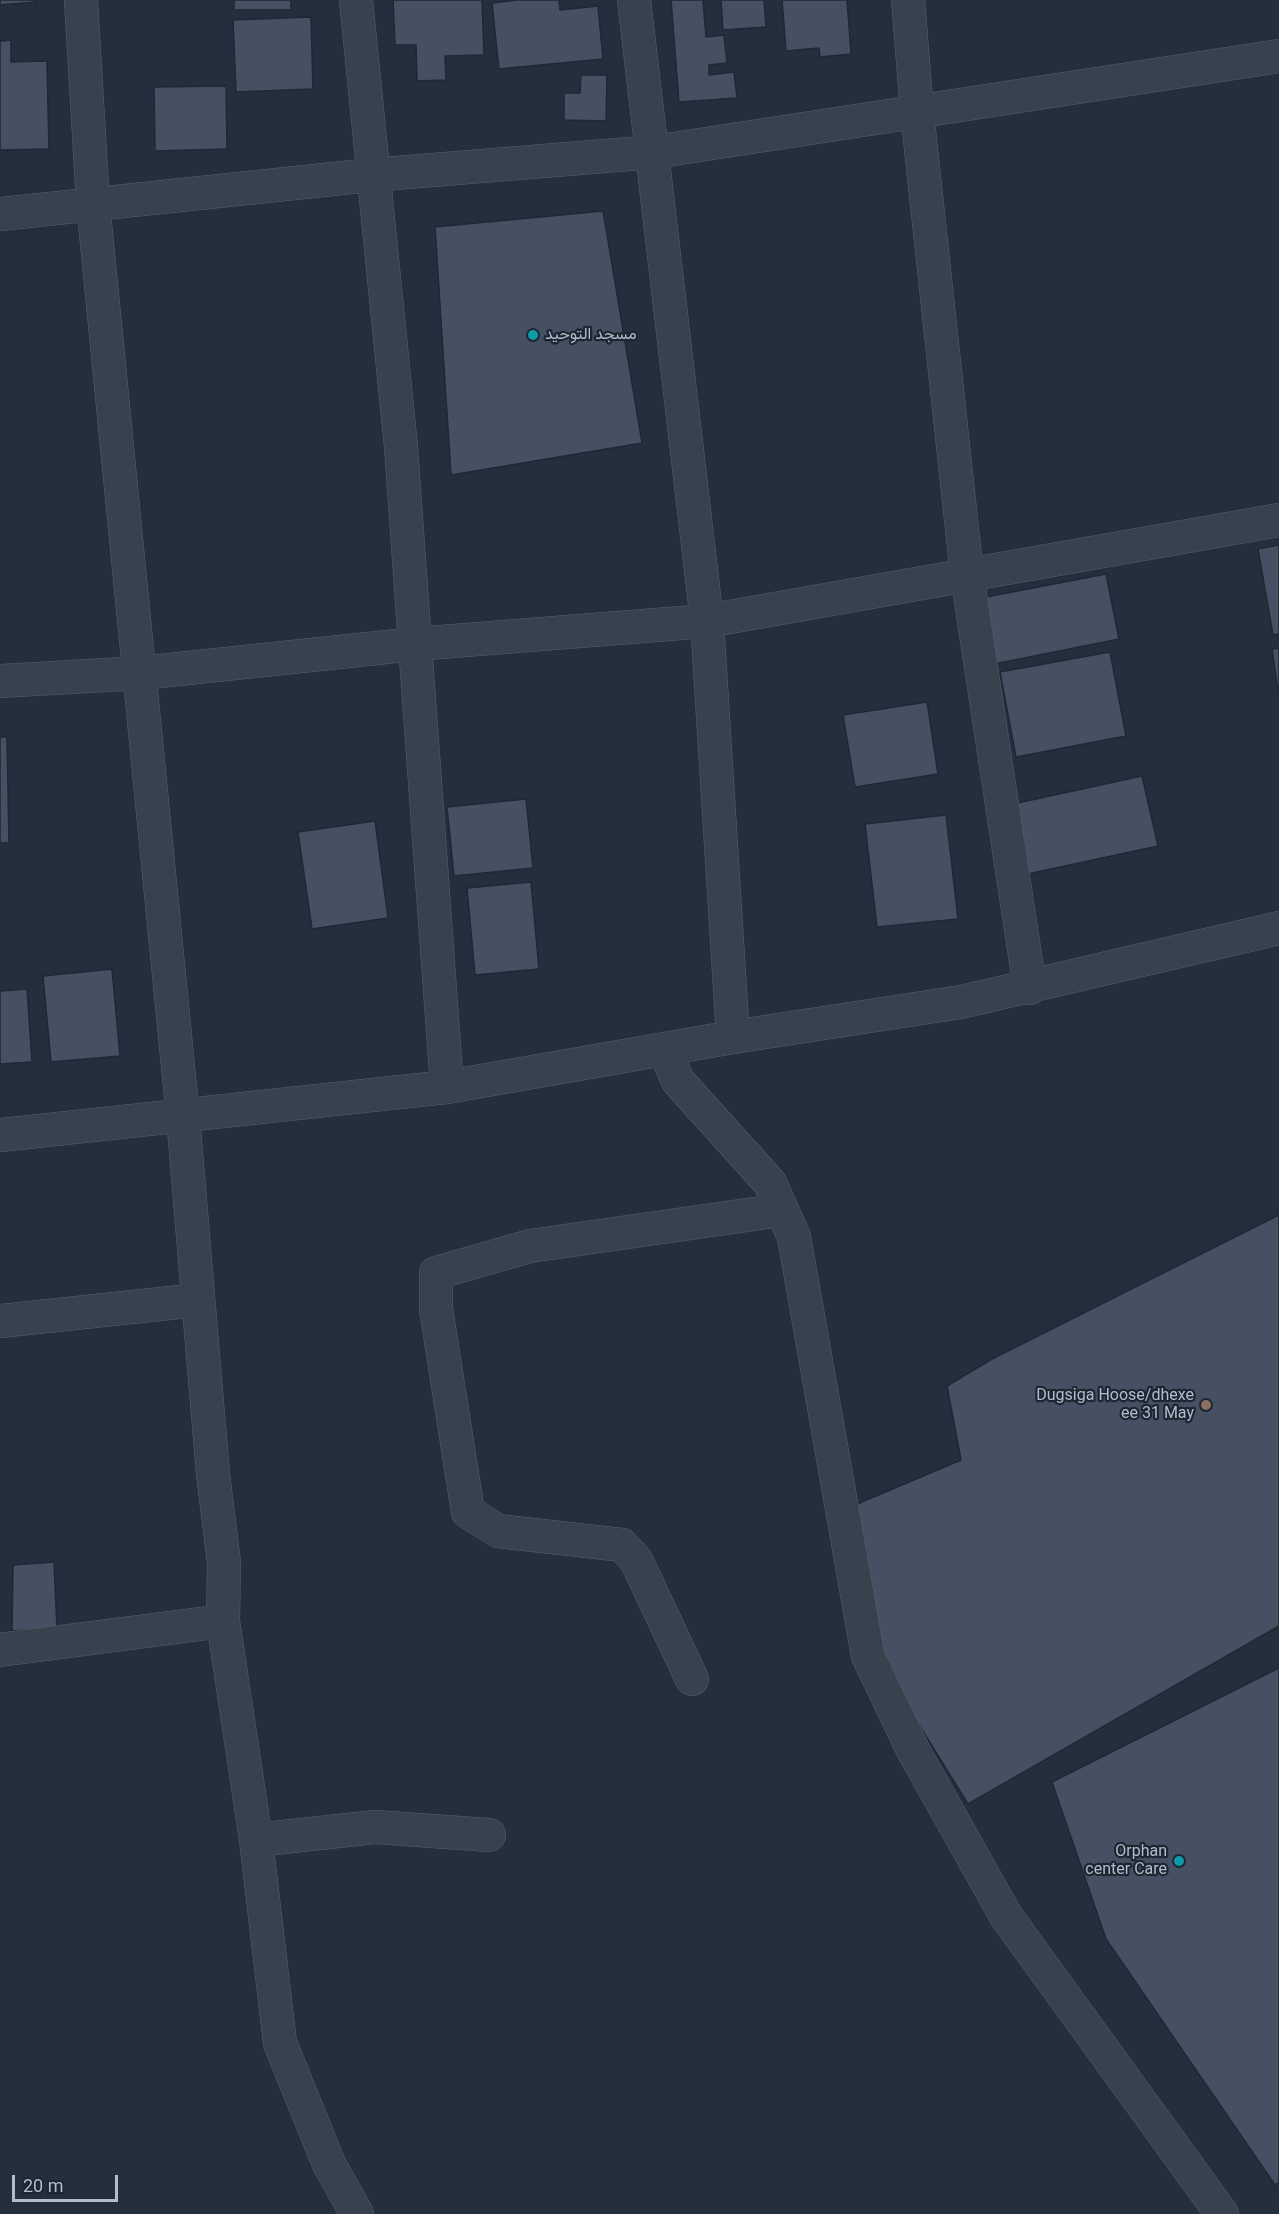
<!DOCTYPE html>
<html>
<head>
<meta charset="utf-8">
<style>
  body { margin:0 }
  #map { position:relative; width:1279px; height:2214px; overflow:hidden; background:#242f3e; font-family:Roboto,sans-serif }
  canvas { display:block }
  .scale { position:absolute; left:12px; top:2175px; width:106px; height:27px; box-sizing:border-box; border:3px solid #b4bcc9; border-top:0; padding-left:8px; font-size:18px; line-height:21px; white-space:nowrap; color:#b4bcc9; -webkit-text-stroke:4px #1d2633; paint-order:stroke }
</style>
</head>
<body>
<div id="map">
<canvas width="1279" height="2214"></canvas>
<div class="scale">20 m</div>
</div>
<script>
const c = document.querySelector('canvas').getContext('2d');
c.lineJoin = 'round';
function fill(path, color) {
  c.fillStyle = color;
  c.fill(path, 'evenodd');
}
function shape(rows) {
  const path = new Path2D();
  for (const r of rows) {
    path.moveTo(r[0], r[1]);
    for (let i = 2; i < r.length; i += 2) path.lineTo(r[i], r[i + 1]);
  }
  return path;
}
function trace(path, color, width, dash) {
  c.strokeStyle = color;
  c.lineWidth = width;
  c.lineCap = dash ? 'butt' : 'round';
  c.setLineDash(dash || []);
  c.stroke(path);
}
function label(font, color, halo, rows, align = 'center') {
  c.font = font + ' Roboto,Vazirmatn,sans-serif';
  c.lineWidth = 4.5;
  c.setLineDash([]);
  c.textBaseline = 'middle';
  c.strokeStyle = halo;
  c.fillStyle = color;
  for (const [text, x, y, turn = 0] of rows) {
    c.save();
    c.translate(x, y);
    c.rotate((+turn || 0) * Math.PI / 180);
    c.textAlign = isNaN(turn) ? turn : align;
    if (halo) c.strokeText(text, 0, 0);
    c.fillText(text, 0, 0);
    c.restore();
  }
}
const building = shape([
  [0,0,35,0,35,2,0,5,0,0],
  [234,0,291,0,291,10,234,10,234,0],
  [393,0,482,0,484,55,445,56,446,80,417,81,416,45,395,45,393,0],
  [517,0,559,0,560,10,598,6,603,59,499,69,492,3,517,0],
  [671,0,703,0,706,37,724,35,727,63,709,65,709,75,734,72,737,98,679,102,671,0],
  [721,0,764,0,766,27,723,30,721,0],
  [782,0,847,0,851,54,820,57,819,48,786,51,782,0],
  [311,17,313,89,236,92,233,20,311,17],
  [11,40,11,62,47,61,49,149,0,150,0,41,11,40],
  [581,75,607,75,606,121,564,120,564,93,580,93,581,75],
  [226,86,227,149,155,151,154,87,226,86],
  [603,211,642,443,451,475,435,227,603,211],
  [1279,545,1279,634,1273,635,1258,549,1279,545],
  [1106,574,1119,639,994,664,981,598,1106,574],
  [1279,648,1279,698,1272,649,1279,648],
  [1110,652,1126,736,1016,757,1000,672,1110,652],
  [927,702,938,774,855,787,843,715,927,702],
  [0,737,7,737,9,843,0,843,0,737],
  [1142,776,1158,846,1028,874,1013,804,1142,776],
  [526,799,533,868,454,876,447,807,526,799],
  [946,815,958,919,877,927,865,824,946,815],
  [375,821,388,918,312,929,298,832,375,821],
  [531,882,539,969,475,975,467,888,531,882],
  [112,969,120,1056,51,1062,43,976,112,969],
  [27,989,32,1062,0,1064,0,991,27,989],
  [1279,1215,1279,1626,968,1804,885,1670,850,1507,961,1460,947,1386,992,1359,1279,1215],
  [54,1562,57,1628,12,1631,13,1565,54,1562],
  [1279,1668,1279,2183,1275,2185,1106,1939,1052,1782,1279,1668]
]);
fill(building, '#455162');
trace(building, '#1f2835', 1.5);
const minor = shape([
  [634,0,707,621,733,1037],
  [908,0,917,112,967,575,1030,988],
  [0,214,371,175,654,152,1279,56],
  [0,681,141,673,415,644,401,447,356,0],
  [664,1049,678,1081,770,1183,794,1237,868,1656,913,1750,1006,1916,1222,2214],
  [447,1087,415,644,707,621,1279,520],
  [0,1135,447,1087,733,1037,961,1002,1279,928],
  [0,1321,198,1300],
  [223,1621,256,1840,280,2043,329,2164,357,2214],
  [0,1650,223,1621,224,1563,213,1474,183,1117,93,203,81,0],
  [692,1679,636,1560,622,1545,498,1531,468,1512,436,1309,436,1273,530,1246,782,1210],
  [256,1840,375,1827,489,1835]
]);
trace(minor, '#565f6c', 34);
trace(minor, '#38414e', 33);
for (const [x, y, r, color] of [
  [533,335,6,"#0f9aa8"],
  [1206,1405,6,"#8d6e63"],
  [1179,1861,6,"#0f9aa8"]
]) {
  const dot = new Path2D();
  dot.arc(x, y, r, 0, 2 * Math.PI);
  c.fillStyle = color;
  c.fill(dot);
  trace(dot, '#1d2633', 2);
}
label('16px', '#b4bcc9', '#1d2633', [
  ["مسجد التوحيد",545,335,"left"],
  ["Dugsiga Hoose/dhexe",1194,1396],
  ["ee 31 May",1194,1414],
  ["Orphan",1167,1852],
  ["center Care",1167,1870]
], 'right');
</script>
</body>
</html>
